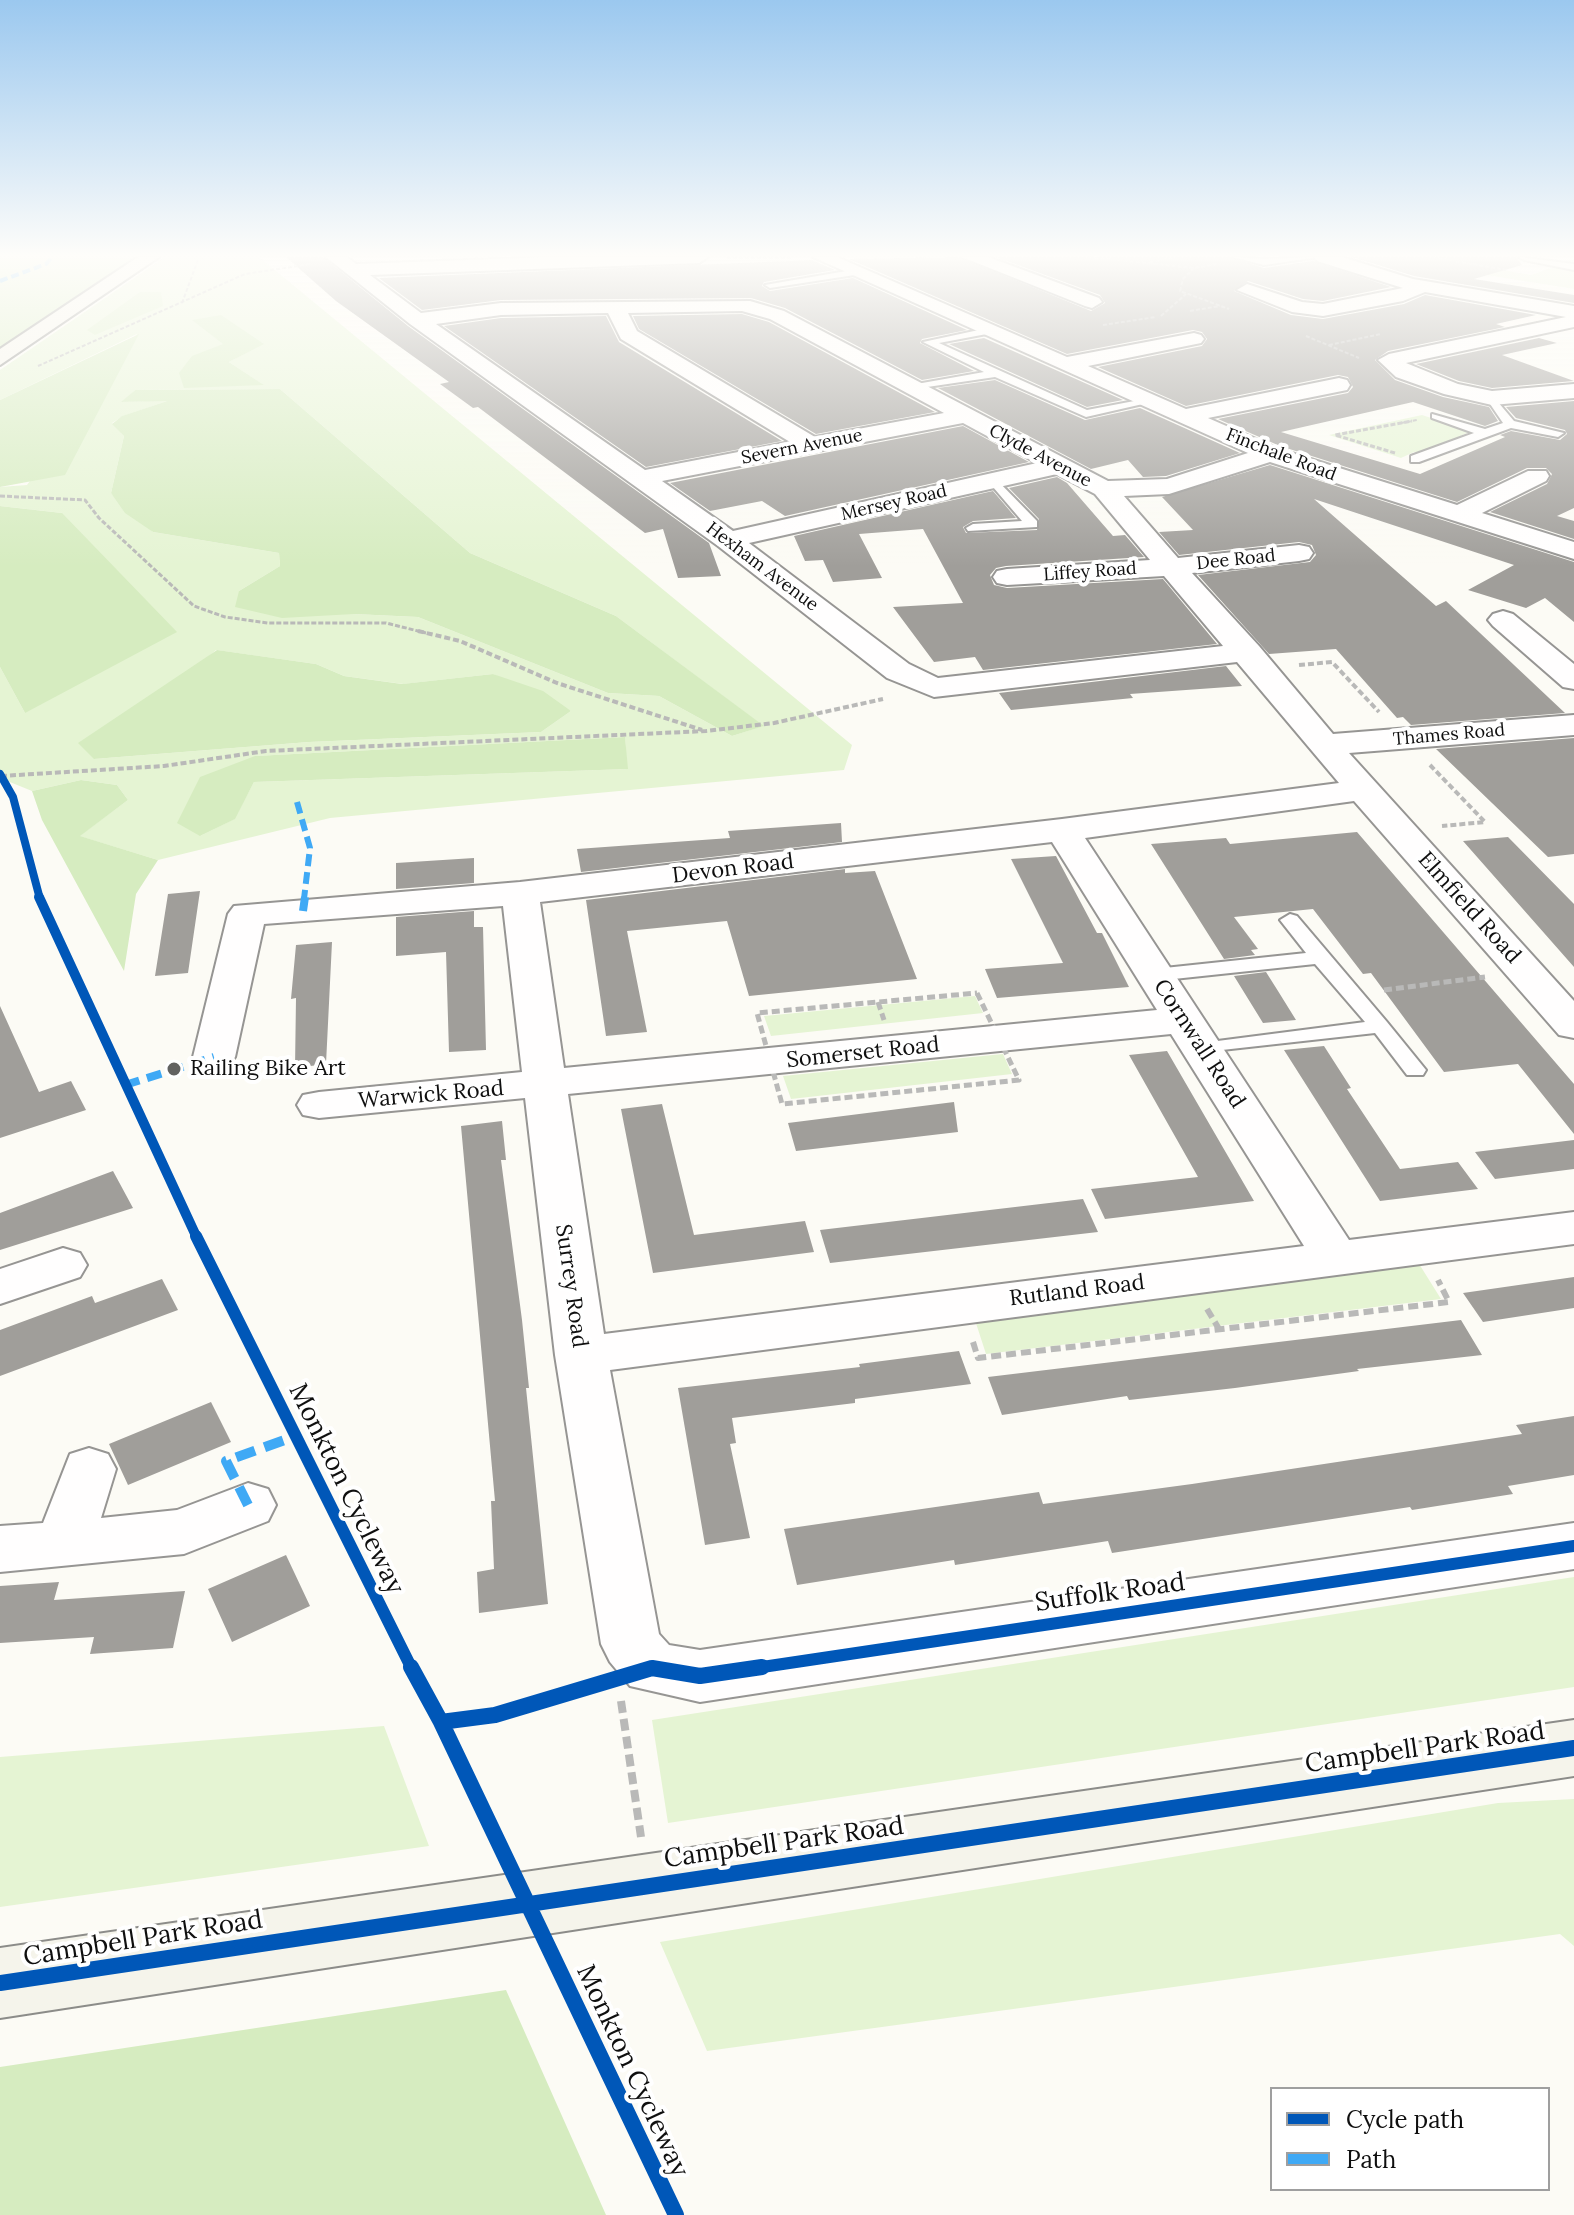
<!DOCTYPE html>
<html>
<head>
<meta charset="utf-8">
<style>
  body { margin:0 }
  #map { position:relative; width:1574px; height:2215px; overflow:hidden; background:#fcfbf5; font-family:Lora,serif }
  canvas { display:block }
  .legend { position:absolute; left:1270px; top:2087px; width:280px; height:104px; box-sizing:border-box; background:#fff; border:2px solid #9f9f9f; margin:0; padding:10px 14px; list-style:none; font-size:24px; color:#0f0f0f }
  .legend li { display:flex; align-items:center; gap:16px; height:40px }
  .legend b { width:40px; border:2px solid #9f9f9f }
</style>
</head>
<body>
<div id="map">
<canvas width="1574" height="2215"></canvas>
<ul class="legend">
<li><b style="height:10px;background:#0057b8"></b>Cycle path</li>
<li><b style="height:10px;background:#3fa9f5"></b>Path</li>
</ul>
</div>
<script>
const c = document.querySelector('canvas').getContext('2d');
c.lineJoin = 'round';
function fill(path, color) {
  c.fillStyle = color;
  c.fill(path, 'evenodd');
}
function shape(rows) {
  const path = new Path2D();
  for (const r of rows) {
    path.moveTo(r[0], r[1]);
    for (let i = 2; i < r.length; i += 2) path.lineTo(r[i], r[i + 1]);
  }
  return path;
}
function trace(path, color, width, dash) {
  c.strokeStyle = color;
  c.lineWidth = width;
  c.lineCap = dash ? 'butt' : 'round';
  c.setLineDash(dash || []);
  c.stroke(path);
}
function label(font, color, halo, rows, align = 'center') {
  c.font = font + ' Lora,serif';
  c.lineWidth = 8;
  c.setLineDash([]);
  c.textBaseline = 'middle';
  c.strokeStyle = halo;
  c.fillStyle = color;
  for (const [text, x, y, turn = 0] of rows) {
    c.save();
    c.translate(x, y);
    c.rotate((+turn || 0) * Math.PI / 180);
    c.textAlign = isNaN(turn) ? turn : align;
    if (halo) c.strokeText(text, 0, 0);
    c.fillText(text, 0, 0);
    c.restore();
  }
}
fill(shape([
  [165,257,259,257,852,745,844,770,330,818,158,860,79,836,128,800,117,785,81,780,32,791,0,778,0,667,25,713,62,513,0,506,0,487,27,485,137,334,0,400,0,370],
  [193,320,263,343,229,362,262,384,192,357,224,344],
  [280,389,470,553,616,616,763,726,732,736,659,696,608,693,418,617,354,614,239,591,280,566,279,553,153,532,111,493,124,436,112,423,123,416,170,400,122,402,135,390],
  [216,650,316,664,344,676,403,684,493,674,571,711,541,732,309,742,94,759],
  [625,737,627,769,254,782,234,819,200,836,255,756],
  [1395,257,1428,257,1531,275,1557,266,1574,268,1574,289,1424,265],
  [1422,415,1471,431,1424,453,1414,452,1401,458,1329,435],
  [975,996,983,1013,771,1036,764,1016],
  [1003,1054,1012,1074,791,1099,783,1076],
  [1416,1259,1441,1299,986,1354,973,1314],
  [1574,1577,1574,1687,668,1823,652,1720],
  [384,1726,429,1846,0,1907,0,1757],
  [1574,1799,1574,1946,1560,1934,707,2051,660,1942,1498,1803]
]), '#e5f4d3');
fill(shape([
  [0,257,137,257,0,349],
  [140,292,161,292,163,306,95,335,87,330],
  [221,315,264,344,229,362,264,385,184,388,179,373,192,356,223,344,192,320],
  [139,334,65,475,0,487,0,400],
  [280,389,470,553,616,616,764,726,732,736,659,696,608,693,418,617,354,614,282,618,235,607,239,591,280,566,279,553,153,532,125,513,111,493,124,436,112,424,122,416,167,401,121,402,135,390],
  [0,506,62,513,177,632,25,713,0,667],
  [217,650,316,664,344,676,402,684,493,674,543,691,571,711,541,732,309,742,94,759,78,743],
  [625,737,628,769,254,782,235,819,200,836,177,823,200,777,255,756],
  [81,780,117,785,128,800,80,836,158,860,136,894,124,971,42,820,32,791],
  [506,1990,606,2215,0,2215,0,2067]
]), '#d6ecc0');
fill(shape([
  [286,257,323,257,408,326,709,543,721,576,678,578,663,529,645,533,478,407,473,408,440,384,449,382,336,301],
  [959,257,1091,311,1105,303,1100,295,996,257,1230,257,1264,268,1313,261,1391,287,1323,301,1303,299,1248,281,1234,291,1291,315,1323,319,1404,304,1425,295,1536,315,1496,324,1505,327,1388,351,1375,360,1395,380,1443,397,1489,407,1498,421,1485,426,1413,402,1281,432,1420,474,1505,437,1500,435,1511,431,1560,440,1567,434,1565,430,1516,418,1506,407,1574,401,1574,508,1557,516,1574,521,1574,539,1490,512,1547,484,1552,474,1546,468,1527,468,1457,502,1280,446,1218,419,1348,393,1353,387,1348,377,1338,375,1186,406,1098,367,1202,346,1207,339,1202,332,1193,330,1067,354,849,259],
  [1352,257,1516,257,1522,265,1474,279,1574,295,1574,303,1414,276],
  [812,260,835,270,764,282,762,286,770,291,853,278,967,330,922,339,920,343,974,371,922,380,785,308,751,298,501,300,422,310,379,278],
  [742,314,769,322,935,412,816,434,639,329,633,316],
  [606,316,619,342,782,441,646,467,444,326,501,318],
  [984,338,1123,400,1087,407,949,344],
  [1539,338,1557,343,1502,355,1574,381,1492,388,1459,381,1416,364],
  [995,380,1085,420,1140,408,1240,453,1166,476,1143,477,1128,460,1091,469,938,388],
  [963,426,1029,462,785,516,762,501,710,511,670,483],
  [1270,465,1574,562,1574,622,1545,598,1526,608,1468,590,1514,565,1314,499,1436,606,1446,601,1565,713,1411,725,1403,717,1397,718,1336,649,1269,654,1198,575,1310,562,1316,555,1312,545,1299,542,1179,555,1159,532,1193,530,1162,497],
  [1057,477,1067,483,1113,536,1125,535,1144,557,1006,566,996,568,990,575,994,585,1007,588,1163,579,1217,644,983,670,975,657,934,662,893,607,963,603,923,529,859,534,882,578,833,582,823,560,805,561,794,536,993,491,1016,518,973,521,963,527,966,533,1037,530,1039,519,1009,488],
  [1226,666,1242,686,1130,694,1133,698,1011,710,999,693],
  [1574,738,1574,854,1548,857,1436,749],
  [841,823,842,842,581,872,577,849,730,838,728,831],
  [1357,832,1574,1084,1574,1134,1518,1064,1444,1072,1371,973,1363,974,1313,909,1234,917,1258,949,1251,950,1255,955,1224,959,1151,844,1226,838,1230,844],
  [1508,837,1574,904,1574,967,1463,841],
  [1056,856,1097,933,1102,933,1129,987,997,998,985,969,1063,963,1011,859],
  [474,858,474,883,396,889,396,863],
  [845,869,845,873,875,871,917,979,749,996,727,921,627,931,647,1032,606,1036,586,900],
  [200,891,188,973,155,976,168,894],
  [474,911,474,927,483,927,486,1050,449,1052,446,952,396,956,396,917],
  [332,942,326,1064,295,1068,296,998,291,999,296,945],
  [1266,972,1278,991,1296,1020,1263,1023,1234,976],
  [0,1006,39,1092,71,1081,86,1110,0,1138],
  [1324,1046,1351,1088,1347,1089,1400,1169,1458,1162,1478,1189,1380,1201,1284,1050],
  [1167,1051,1254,1201,1105,1219,1091,1189,1198,1177,1129,1055],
  [954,1102,958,1132,796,1151,788,1123],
  [662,1104,694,1235,805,1221,814,1252,653,1273,621,1109],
  [502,1121,506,1160,501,1160,522,1320,529,1388,526,1388,548,1604,479,1613,477,1572,494,1569,491,1501,495,1501,461,1126],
  [1574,1140,1574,1169,1495,1179,1475,1152],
  [113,1171,133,1208,0,1250,0,1213],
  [1083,1199,1098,1232,830,1263,820,1230],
  [1574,1277,1574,1308,1483,1322,1463,1293],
  [162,1279,178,1310,0,1376,0,1330,92,1296,95,1303],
  [1461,1320,1482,1355,1357,1369,1359,1371,1235,1388,1129,1400,1127,1396,1002,1415,988,1377],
  [959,1351,971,1384,855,1399,855,1403,732,1418,736,1443,730,1444,750,1538,705,1545,678,1388,860,1367,859,1364],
  [211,1402,231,1442,128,1485,109,1444],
  [1574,1416,1574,1475,1508,1486,1513,1494,1412,1510,1410,1507,1112,1553,1108,1541,955,1565,954,1560,797,1585,784,1529,1039,1492,1043,1504,1192,1484,1522,1434,1516,1425],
  [286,1555,310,1606,232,1642,208,1589],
  [59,1582,54,1600,185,1591,173,1648,90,1654,94,1637,0,1643,0,1586]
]), '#a09e9a');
const lane = shape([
  [1233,257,1264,259,1319,257,1264,265,1233,257],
  [1519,257,1574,264,1574,270,1524,260,1519,257],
  [858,269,861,274,770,288,765,285,858,269],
  [988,328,992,333,939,343,1087,410,1150,398,1156,401,1086,417,995,377,907,390,911,385,984,372,923,342,988,328],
  [1492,395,1514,421,1564,433,1558,437,1511,428,1419,462,1411,462,1411,456,1474,433,1432,418,1432,414,1485,429,1503,423,1486,398,1492,395],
  [993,476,1037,521,1037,527,968,531,966,528,973,524,1022,521,987,480,993,476],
  [1290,914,1297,916,1387,1022,1426,1070,1423,1075,1407,1075,1375,1033,1195,1053,1191,1049,1195,1045,1202,1043,1365,1022,1315,964,1155,981,1145,975,1155,969,1306,953,1280,920,1290,914]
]);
const street = shape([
  [326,257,347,257,356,264,552,257,708,257,699,263,370,275,421,313,501,303,750,301,784,311,1108,481,1167,479,1248,453,813,257,837,257,1067,357,1194,333,1201,335,1204,339,1201,343,1088,366,1186,409,1339,378,1347,380,1350,385,1347,390,1208,418,1279,449,1457,505,1528,471,1546,471,1549,476,1546,481,1482,513,1574,542,1574,559,1270,462,1169,494,1124,496,1178,558,1299,545,1309,547,1313,553,1309,559,1299,561,1192,573,1259,646,1333,734,1574,715,1574,735,1349,753,1574,1001,1574,1038,1559,1035,1354,801,1085,838,1349,1240,1574,1212,1574,1244,610,1370,659,1634,669,1645,700,1650,1574,1523,1574,1569,700,1702,630,1686,610,1662,601,1644,555,1355,525,1098,319,1118,303,1115,297,1105,303,1095,319,1092,522,1072,503,906,264,924,235,1057,229,1066,214,1070,199,1066,193,1057,228,914,234,906,520,882,1062,819,1339,783,1237,662,934,697,887,678,718,546,410,324,326,257],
  [742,311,770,319,944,413,815,437,637,331,628,313,742,311],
  [608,313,621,339,790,442,645,470,436,324,501,315,608,313],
  [963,423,1037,463,733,531,662,481,963,423],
  [1057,474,1095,494,1150,560,1007,569,997,571,993,577,997,583,1007,585,1164,576,1223,646,938,678,909,664,749,543,1057,474],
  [1052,842,1157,1010,564,1068,540,902,1052,842],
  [1171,1034,1304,1246,604,1334,568,1094,1171,1034],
  [962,257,988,257,1099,298,1102,302,1092,308,1085,306,962,257],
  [1314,257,1342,257,1413,279,1574,306,1574,327,1406,363,1458,384,1492,391,1574,384,1574,398,1492,405,1444,394,1396,377,1378,360,1389,354,1566,317,1425,292,1403,301,1323,316,1292,312,1237,290,1247,284,1302,302,1323,304,1403,288,1317,261,1314,257],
  [1503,611,1513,614,1574,664,1574,689,1563,687,1493,626,1488,620,1493,614,1503,611],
  [63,1248,80,1253,87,1265,80,1277,0,1304,0,1269,63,1248],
  [89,1448,108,1454,116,1469,101,1518,177,1510,248,1483,268,1489,276,1505,268,1521,184,1554,0,1572,0,1526,43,1523,70,1454,89,1448]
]);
const secondary = shape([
  [138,257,159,257,0,365,0,349,138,257],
  [1574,1720,1574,1776,0,2018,0,1948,1574,1720]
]);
trace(lane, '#969593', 4);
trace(street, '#969593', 4);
trace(secondary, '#8c8c89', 4);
trace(shape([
  [1088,257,1194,268,1218,264],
  [1432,257,1506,270],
  [727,258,793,258],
  [1150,262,1177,257],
  [1194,268,1183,279,1180,291,1229,309],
  [182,303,199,257],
  [1190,311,1220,306],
  [1161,316,1186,294],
  [1103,325,1156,317],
  [1306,336,1359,358],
  [1329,345,1381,334],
  [38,366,245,274,311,264],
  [1401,423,1417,420]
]), '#b9b9b8', 2, [4, 2]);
trace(shape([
  [1395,453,1335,435,1412,421],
  [0,496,85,500,99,518,194,606,225,617,268,623,386,623,426,633]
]), '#b9b9b8', 3, [5, 2]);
trace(shape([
  [418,631,460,641,557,683,702,730],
  [1299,665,1332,662,1379,712],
  [1430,765,1485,822,1442,826],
  [1,776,164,766,266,751,706,731,774,723,883,699]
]), '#b9b9b8', 4, [6, 3]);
trace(shape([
  [1384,990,1485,977],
  [977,993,1019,1080,782,1104,757,1013,977,993],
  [878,1002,884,1020]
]), '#b9b9b8', 5, [8, 4]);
trace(shape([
  [1207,1309,1219,1329],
  [973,1342,978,1358,1449,1302,1438,1280]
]), '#b9b9b8', 6, [10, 5]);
trace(shape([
  [621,1701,641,1837]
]), '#b9b9b8', 8, [12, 6]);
fill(lane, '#fffefe');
fill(street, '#fffefe');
fill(secondary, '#f5f4eb');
trace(shape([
  [0,281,46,264,52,257]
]), '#3fa9f5', 4, [8, 4]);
trace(shape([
  [297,802,310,848,304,899]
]), '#3fa9f5', 6, [12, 6]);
trace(shape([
  [303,911,305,897],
  [125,1085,214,1057]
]), '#3fa9f5', 8, [15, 8]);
trace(shape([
  [248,1505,226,1461,296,1436]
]), '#3fa9f5', 10, [20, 10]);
trace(shape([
  [0,774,13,797,40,899]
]), '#0057b8', 8);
trace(shape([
  [39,897,197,1238]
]), '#0057b8', 10);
trace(shape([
  [196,1236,412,1669],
  [650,1669,656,1669],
  [749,1669,1574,1546]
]), '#0057b8', 12);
trace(shape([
  [411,1667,441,1722,676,2215],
  [441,1722,495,1715,652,1668,700,1676,762,1667],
  [0,1983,1574,1748]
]), '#0057b8', 16);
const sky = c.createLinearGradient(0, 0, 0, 567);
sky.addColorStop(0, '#9bc8ef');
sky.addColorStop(0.45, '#fefdfa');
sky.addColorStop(1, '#fefdfa00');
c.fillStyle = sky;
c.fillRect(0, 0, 1574, 567);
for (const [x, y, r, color] of [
  [174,1069,8,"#626260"]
]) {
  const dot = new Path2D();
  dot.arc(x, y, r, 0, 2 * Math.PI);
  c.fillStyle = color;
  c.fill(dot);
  trace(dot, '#fff', 3);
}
label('18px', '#0f0f0f', '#fff', [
  ["Severn Avenue",802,447,-11],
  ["Finchale Road",1281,455,21],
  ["Clyde Avenue",1040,456,28],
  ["Mersey Road",894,503,-13],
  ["Dee Road",1236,560,-6],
  ["Hexham Avenue",762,567,37],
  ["Liffey Road",1090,572,-4],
  ["Thames Road",1449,735,-5]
]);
label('22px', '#0f0f0f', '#fff', [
  ["Devon Road",733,869,-7],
  ["Elmfield Road",1469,908,48],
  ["Cornwall Road",1199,1044,57],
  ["Somerset Road",863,1053,-6],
  ["Warwick Road",431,1095,-5],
  ["Surrey Road",571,1286,82],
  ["Rutland Road",1077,1291,-7]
]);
label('22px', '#0f0f0f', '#fff', [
  ["Railing Bike Art",190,1069]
], 'left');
label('26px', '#0f0f0f', '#fff', [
  ["Monkton Cycleway",346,1489,64],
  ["Suffolk Road",1110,1593,-8],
  ["Campbell Park Road",1425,1748,-8],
  ["Campbell Park Road",784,1843,-8],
  ["Campbell Park Road",143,1939,-9],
  ["Monkton Cycleway",632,2071,65]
]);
</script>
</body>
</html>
